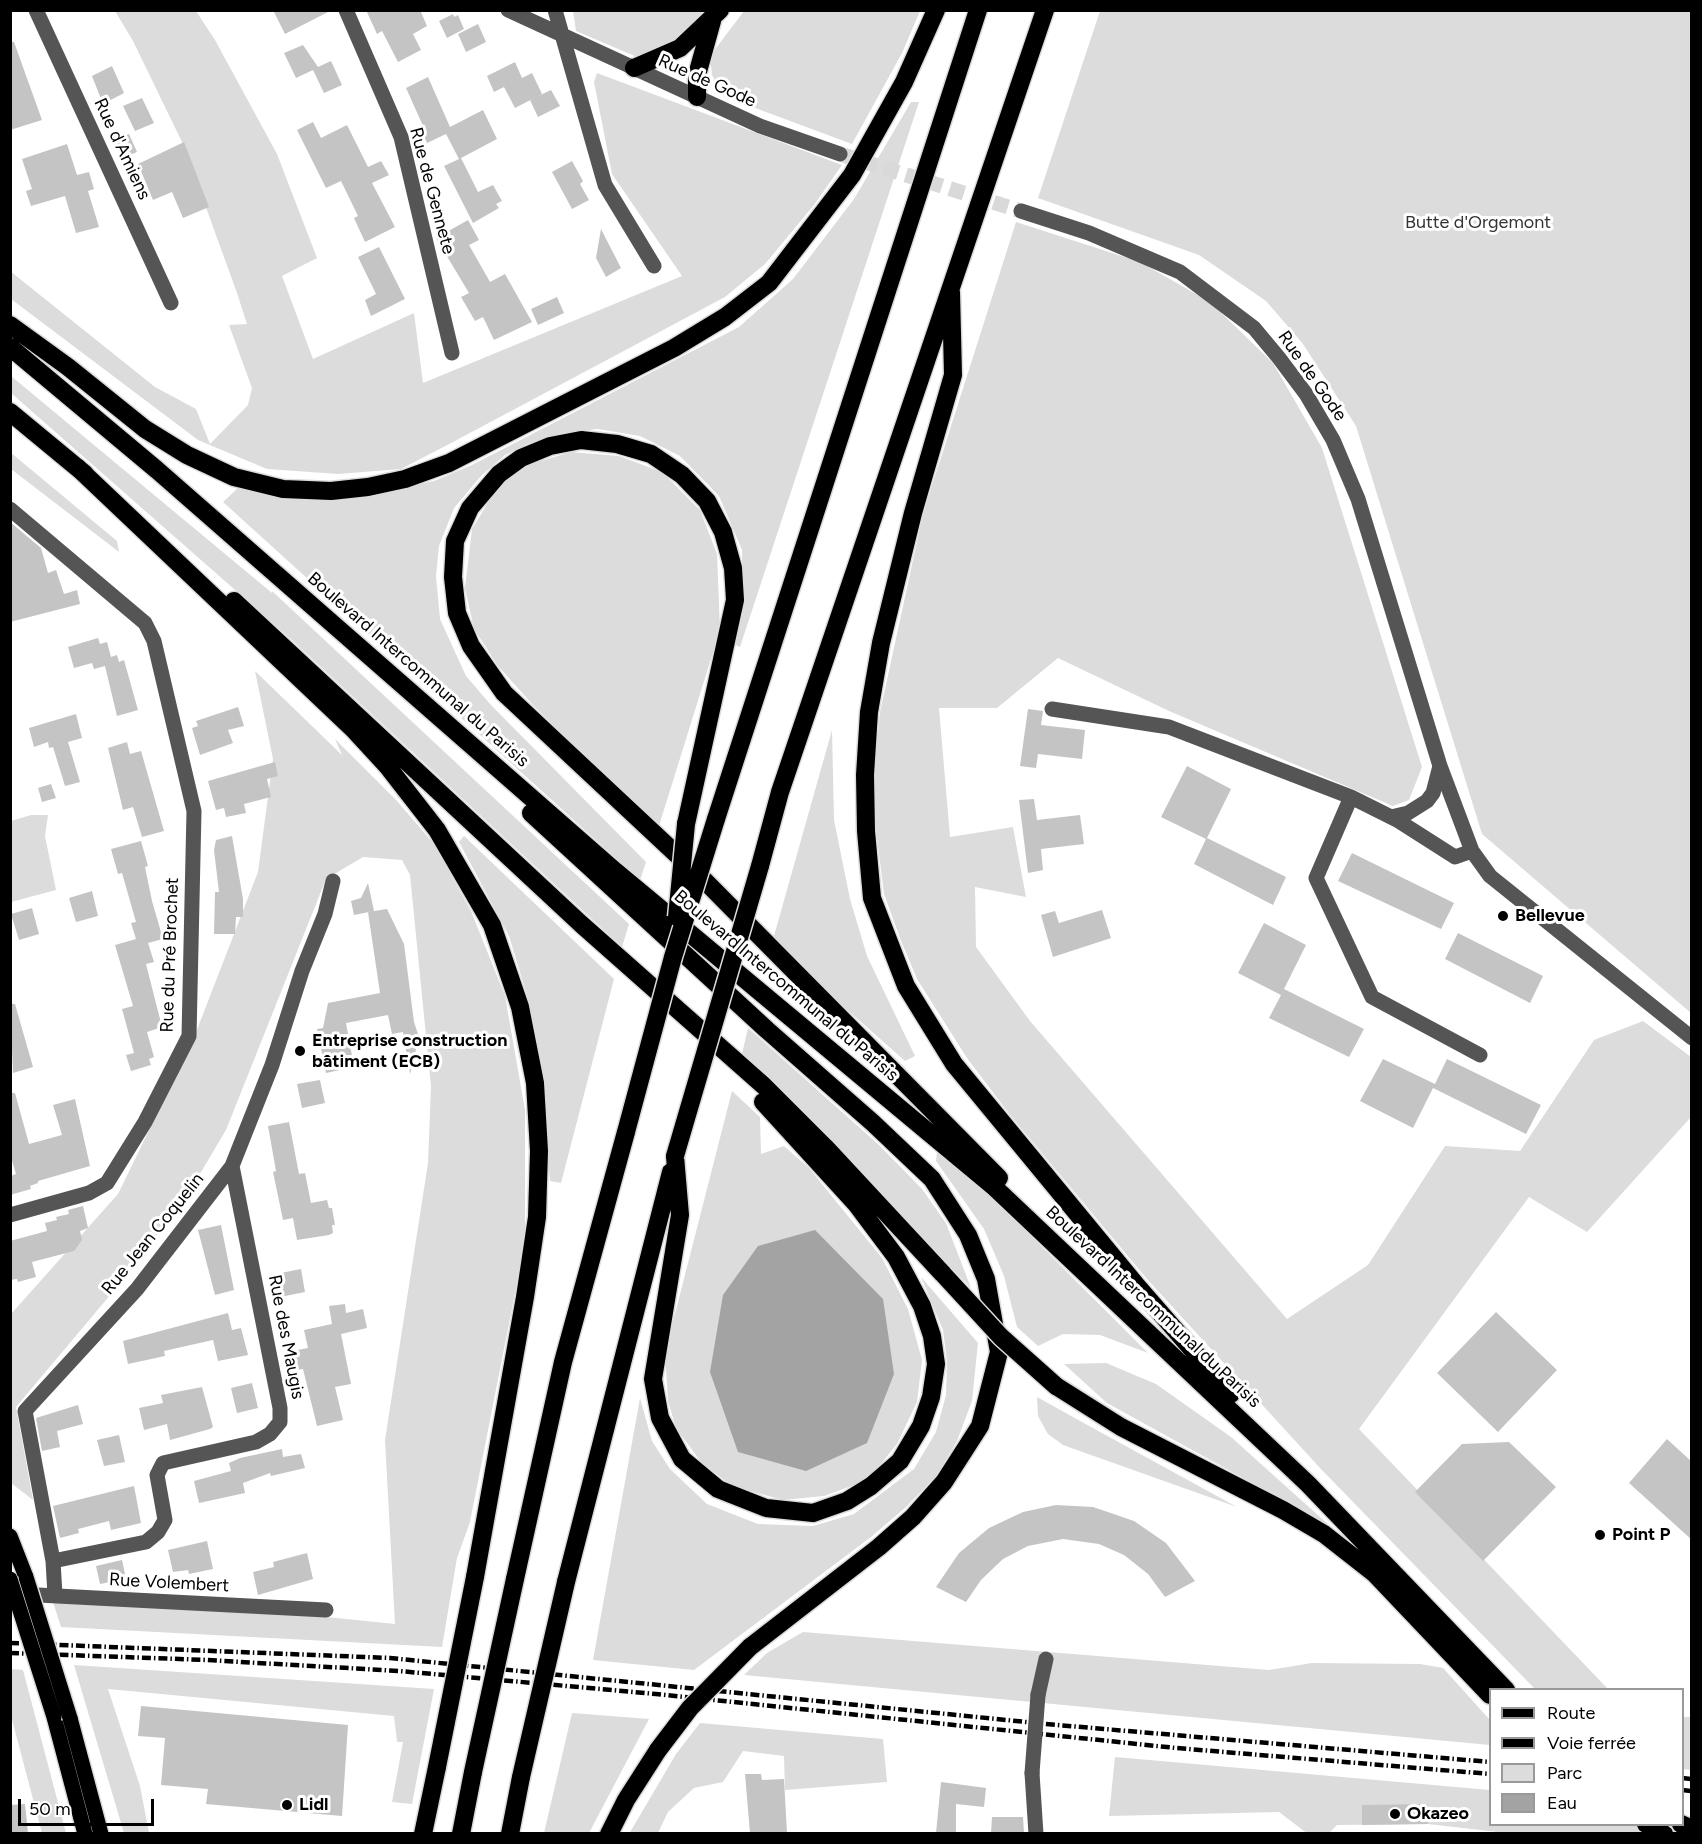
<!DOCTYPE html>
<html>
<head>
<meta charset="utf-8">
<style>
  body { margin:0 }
  #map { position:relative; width:1702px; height:1844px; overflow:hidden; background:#fff; font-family:Figtree,sans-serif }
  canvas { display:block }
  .frame { position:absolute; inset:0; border:12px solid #000; pointer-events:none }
  .legend { position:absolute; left:1489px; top:1688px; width:195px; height:138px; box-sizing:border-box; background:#fff; border:2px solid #999; margin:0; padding:8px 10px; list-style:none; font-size:18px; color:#000 }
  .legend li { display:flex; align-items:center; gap:12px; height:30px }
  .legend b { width:30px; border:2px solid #999 }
  .scale { position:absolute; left:18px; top:1799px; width:136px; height:27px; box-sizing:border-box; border:3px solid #000; border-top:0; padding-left:8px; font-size:18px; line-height:21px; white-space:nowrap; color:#000; -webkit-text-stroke:4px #fff; paint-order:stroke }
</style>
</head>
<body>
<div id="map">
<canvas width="1702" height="1844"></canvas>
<div class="frame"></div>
<ul class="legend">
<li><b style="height:8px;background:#000"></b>Route</li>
<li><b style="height:8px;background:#000"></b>Voie ferrée</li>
<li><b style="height:16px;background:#dcdcdc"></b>Parc</li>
<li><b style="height:16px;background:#a3a3a3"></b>Eau</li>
</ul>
<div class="scale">50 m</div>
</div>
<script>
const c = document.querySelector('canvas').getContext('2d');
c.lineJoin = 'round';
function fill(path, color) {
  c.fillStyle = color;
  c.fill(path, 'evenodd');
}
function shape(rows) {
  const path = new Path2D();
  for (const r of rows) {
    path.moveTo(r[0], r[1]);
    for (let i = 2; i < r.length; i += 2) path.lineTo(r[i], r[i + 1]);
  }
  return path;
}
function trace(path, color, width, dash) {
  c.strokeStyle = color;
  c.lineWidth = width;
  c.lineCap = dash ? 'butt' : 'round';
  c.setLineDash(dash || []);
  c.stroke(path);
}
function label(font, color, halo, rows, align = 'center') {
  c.font = font + ' Figtree,sans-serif';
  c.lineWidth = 6;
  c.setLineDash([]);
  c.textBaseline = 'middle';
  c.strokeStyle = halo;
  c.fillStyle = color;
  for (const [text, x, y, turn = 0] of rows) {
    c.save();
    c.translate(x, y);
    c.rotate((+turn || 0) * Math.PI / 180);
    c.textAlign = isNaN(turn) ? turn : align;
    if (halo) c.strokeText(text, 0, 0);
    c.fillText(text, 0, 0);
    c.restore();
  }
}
fill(shape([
  [619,10,624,12,705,11,680,38,637,57,576,31,573,11],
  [115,11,196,11,215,40,277,154,317,258,282,276,313,359,414,313,423,383,682,276,612,174,594,82,597,73,842,165,814,205,765,264,725,297,453,442,401,469,338,474,267,469,198,440,11,299,10,271,155,387,196,409,210,444,248,405,252,388,229,325,247,324,237,293,183,144,133,41],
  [744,11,920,11,902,53,852,144,723,96,712,75,710,56],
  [1100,11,1691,11,1691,1013,1482,834,1356,426,1303,344,1266,301,1199,255,1038,198],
  [911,102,919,102,740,647,734,644,743,613,742,550,719,496,680,456,640,436,598,429,562,433,527,444,505,455,481,476,454,508,439,546,436,576,440,619,466,676,491,705,646,862,640,880,223,502,238,488,277,498,354,497,434,481,472,465,739,327,793,279,854,199],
  [1016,222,1140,262,1210,302,1273,363,1322,448,1422,767,1409,800,1393,806,1169,711,1058,658,997,708,939,708,950,837,1013,827,1026,897,975,887,976,947,1030,1021,1287,1319,1368,1265,1445,1146,1520,1151,1594,1040,1643,1021,1691,1057,1691,1117,1587,1232,1529,1197,1359,1429,1608,1689,1535,1689,1320,1468,1147,1279,1010,1115,967,1058,917,979,901,941,884,894,876,830,874,773,880,712,923,514],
  [11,376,272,593,272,591,629,924,622,947,292,640,11,393],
  [10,452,117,541,119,552,11,469],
  [571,452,619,456,662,472,700,510,717,554,720,630,658,829,533,705,498,666,474,629,465,588,472,529,495,491,524,466],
  [255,671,342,755,335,739,397,801,434,844,471,911,505,996,525,1110,525,1242,470,1522,457,1558,442,1647,61,1627,53,1602,249,1609,395,1624,385,1440,428,1163,431,1086,410,875,402,860,363,857,326,879,226,1130,185,1199,106,1300,16,1407,33,1500,11,1483,11,1314,118,1194,193,1040,258,872,273,759],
  [832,730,834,820,850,899,867,956,915,1056,905,1061,772,943],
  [31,815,48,815,45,836,56,890,11,902,11,821],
  [464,836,614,979,561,1183,550,1181,542,1080,530,1005,509,936,459,842],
  [748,1028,879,1145,922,1189,946,1223,971,1288,742,1054],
  [732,1091,760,1117,761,1154,784,1146,809,1168,882,1258,908,1309,922,1360,917,1402,897,1444,868,1480,824,1496,783,1500,732,1486,701,1462,676,1428,668,1401,665,1353],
  [937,1151,999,1204,1148,1353,1100,1335,1063,1334,1038,1346,1017,1327,1004,1276,984,1229,936,1161],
  [921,1277,978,1343,972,1401,957,1441,936,1476,905,1508,871,1537,694,1670,593,1660,640,1398,652,1441,670,1469,707,1504,758,1524,813,1526,854,1514,914,1469,936,1432,946,1395,947,1362,943,1330],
  [1106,1363,1156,1384,1231,1437,1330,1526,1107,1403,1064,1364],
  [1037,1397,1091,1427,1237,1507,1063,1445,1048,1434,1038,1416],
  [803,1632,1269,1670,1312,1663,1420,1664,1443,1668,1490,1720,1490,1745,744,1675,767,1653],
  [74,1665,434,1689,412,1804,392,1802,403,1742,397,1742,394,1716,108,1689,140,1786,149,1833,124,1833],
  [11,1669,23,1670,66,1833,42,1833,11,1716],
  [572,1713,649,1719,589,1833,544,1833],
  [1683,1717,1691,1717,1691,1770,1683,1769],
  [700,1723,883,1739,887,1782,785,1790,784,1756,743,1751,723,1782,694,1788,668,1812,658,1833,629,1834,676,1754],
  [1115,1757,1490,1790,1490,1824,1634,1825,1652,1833,1515,1834,1428,1824,1337,1825,1329,1833,1308,1834,1279,1812,1109,1816]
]), '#dcdcdc');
fill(shape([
  [815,1230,883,1299,894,1374,867,1443,806,1471,738,1452,710,1372,723,1295,758,1246]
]), '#a3a3a3');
fill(shape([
  [273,10,332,10,285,34],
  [366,10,420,10,427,26,413,34,421,50,398,62,382,31,377,34],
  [453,14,454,17,458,15,464,29,447,38,439,21],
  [478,24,486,42,466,52,458,34],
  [10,42,14,42,42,120,10,130],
  [303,45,318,67,331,61,342,85,324,93,313,70,296,78,284,53],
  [515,62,522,78,532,73,542,94,515,108,504,87,494,92,487,76],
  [112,66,124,93,103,104,92,76],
  [428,77,450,127,483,110,497,139,461,158,478,192,493,185,502,201,496,204,499,208,473,223,444,166,459,159,446,134,427,143,421,130,424,128,406,88],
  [551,90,560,106,538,117,530,100],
  [142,98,154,123,135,131,123,106],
  [313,122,321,138,347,125,368,167,381,161,389,175,372,183,395,227,365,242,354,218,358,216,341,181,326,188,297,130],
  [129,134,137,152,123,158,115,140],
  [184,142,209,207,183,218,172,192,153,200,138,164],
  [67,144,77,175,89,172,94,189,88,191,99,227,76,233,65,196,31,206,26,191,32,189,22,159],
  [572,161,583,181,580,184,589,200,572,209,552,172],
  [468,220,479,240,469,245,490,282,505,274,532,322,494,340,483,317,475,321,461,297,469,293,436,238],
  [601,229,621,268,606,277,596,258],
  [379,247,405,299,371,316,365,300,376,294,358,257],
  [557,297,564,313,538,325,531,309],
  [10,522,41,548,48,573,56,570,64,594,77,590,80,604,10,622],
  [98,638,100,644,107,642,111,657,117,655,119,662,124,660,138,710,117,716,105,666,94,669,92,663,74,668,68,647],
  [238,707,244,726,228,730,233,743,200,755,192,728,198,726,196,721],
  [1028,709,1043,711,1041,725,1085,730,1082,759,1038,754,1036,768,1020,766],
  [76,714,82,738,68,742,80,782,65,786,53,747,49,748,48,742,34,747,29,728],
  [127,742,130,754,141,751,164,831,142,837,133,807,123,810,108,748],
  [275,762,278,776,267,779,271,797,244,804,246,813,226,817,224,808,216,810,208,781],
  [1187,766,1231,789,1207,838,1286,877,1273,905,1194,864,1206,839,1161,817],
  [51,784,56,798,42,802,38,788],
  [1034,799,1037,820,1080,815,1084,844,1041,849,1043,870,1028,873,1019,800],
  [232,836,243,899,243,917,236,917,235,934,214,934,215,892,219,892,214,850,216,840],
  [141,841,148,866,145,867,152,901,163,939,148,943,154,962,146,964,162,1027,147,1032,154,1057,149,1059,151,1065,131,1071,126,1055,134,1053,122,1009,133,1006,115,945,136,939,131,923,136,922,122,873,118,874,111,849],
  [1352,853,1454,903,1441,929,1338,881],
  [368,883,374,911,354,915,351,901,361,898],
  [92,891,98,916,76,922,69,898],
  [32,908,39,934,19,940,11,914],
  [387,909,404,944,414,1022,419,1037,410,1074,403,1032,392,1034,388,1015,346,1023,354,1067,326,1073,317,1029,323,1028,328,1003,380,993,368,912],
  [1102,910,1111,938,1053,957,1041,915,1055,911,1059,923],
  [1264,923,1306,945,1284,989,1364,1029,1349,1057,1269,1018,1281,995,1238,973],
  [1458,933,1543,976,1530,1003,1445,959],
  [10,1004,15,1004,33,1067,13,1073],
  [1383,1059,1435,1084,1447,1059,1541,1105,1526,1134,1433,1088,1413,1128,1360,1101],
  [320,1080,325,1103,302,1108,297,1084],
  [10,1093,15,1093,29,1144,62,1135,53,1105,75,1099,90,1166,38,1181,38,1183,30,1186,31,1189,10,1195,10,1176,16,1174,10,1154],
  [289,1122,299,1174,305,1173,311,1203,327,1200,329,1208,332,1208,335,1225,332,1225,333,1233,329,1235,297,1240,293,1218,283,1220,273,1172,276,1171,268,1126],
  [83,1206,88,1228,80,1231,82,1240,74,1251,32,1262,36,1277,18,1282,17,1279,10,1280,10,1241,47,1231,45,1223,57,1220,56,1217,69,1214,68,1210],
  [221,1225,234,1290,215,1295,198,1230],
  [301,1269,305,1292,280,1297,276,1274],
  [345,1304,346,1313,363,1309,367,1328,341,1334,351,1384,335,1387,343,1420,317,1426,303,1369,296,1370,292,1351,308,1348,304,1330,332,1324,329,1306],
  [1496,1312,1557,1370,1498,1432,1437,1373],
  [228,1313,232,1330,241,1328,248,1355,218,1361,213,1340,164,1351,165,1356,128,1364,123,1341],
  [252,1383,258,1408,237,1413,231,1388],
  [202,1387,213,1427,210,1429,170,1440,167,1424,144,1430,139,1408,163,1403,161,1395],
  [78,1405,83,1424,57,1431,60,1447,42,1451,36,1418],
  [119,1435,125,1462,104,1466,97,1440],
  [1667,1439,1692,1462,1692,1540,1629,1483],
  [1509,1442,1556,1487,1483,1561,1415,1492,1462,1444],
  [282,1449,283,1457,301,1454,305,1468,271,1476,270,1473,243,1483,245,1493,199,1503,194,1481,231,1471,229,1463,240,1458],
  [134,1486,141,1523,111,1530,109,1521,78,1529,79,1533,60,1538,53,1506],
  [1056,1505,1093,1507,1134,1521,1166,1543,1195,1581,1165,1597,1148,1574,1124,1555,1099,1544,1063,1539,1028,1546,1003,1559,981,1580,966,1602,936,1587,959,1553,989,1528,1023,1512],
  [207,1541,213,1569,189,1574,188,1570,173,1572,168,1550],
  [307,1553,313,1579,258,1595,253,1572,274,1567,273,1562],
  [122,1560,126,1579,100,1584,96,1566],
  [141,1706,348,1725,342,1816,206,1804,208,1789,161,1785,165,1738,138,1736],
  [745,1774,761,1774,762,1780,784,1779,787,1833,750,1833],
  [941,1782,986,1788,984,1807,956,1804,956,1833,936,1833],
  [25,1804,28,1833,10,1833,10,1805],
  [1428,1804,1428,1824,1362,1825,1362,1805],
  [992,1817,1023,1817,1024,1833,991,1833]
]), '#c4c4c4');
trace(shape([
  [840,154,1021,211]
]), '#d9d9d9', 15, [15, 8]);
const major = shape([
  [10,1536,26,1577],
  [54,1717,85,1834],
  [70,1718,101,1834]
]);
const highway = shape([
  [634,68,680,48,720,10],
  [697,97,697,75,712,21],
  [951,292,953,375,913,513,881,643,869,712,865,775,866,831,872,898,906,986,954,1064,1137,1286,1231,1394],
  [10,325,68,367,145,429,187,455,234,477,283,489,331,491,368,487,405,479,449,463,674,348,725,317,769,283,852,175,904,82,936,10],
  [10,347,157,470,615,871,993,1186,1308,1484,1506,1690],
  [10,412,85,474],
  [77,467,353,729,388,767,437,830,492,925,520,1007,535,1083,539,1151,537,1217,525,1297,475,1577],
  [234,601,581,924,764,1086,825,1147,943,1274],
  [531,813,767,1030,873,1123,932,1179,968,1235,986,1279,999,1352,980,1426,944,1482,913,1517,879,1547,750,1647],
  [716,819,978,10],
  [686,824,735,600,733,568,723,532,707,501,682,475,651,454,617,444,581,440,550,446,521,458,499,474,470,508,455,541,453,577,457,613,471,646,504,693,705,881,999,1178],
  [760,866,780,792,1045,10],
  [675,1156,680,1215,653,1379,660,1418,682,1459,718,1489,766,1508,813,1513,847,1501,871,1486,900,1461,921,1426,931,1397,936,1364,932,1336,922,1306,896,1257,857,1205,763,1102],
  [1056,1386,1121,1427,1283,1510,1324,1534,1375,1574,1490,1695],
  [515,1579,563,1362,626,1132],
  [566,1582,671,1172],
  [1646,1824,1664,1834],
  [1681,1824,1692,1829],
  [423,1834,437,1767],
  [461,1834,473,1772],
  [510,1834,521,1777],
  [609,1834,626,1800,658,1750]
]);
trace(major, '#dbdbdb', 18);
trace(highway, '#dbdbdb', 21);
trace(shape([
  [36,10,171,303],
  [346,10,401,137,452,353],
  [508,10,760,126,840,154],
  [555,10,605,185,654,266],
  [1021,211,1089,233,1180,272,1254,328,1279,358,1306,394,1333,440,1358,499,1440,766,1472,851,1490,876,1692,1038],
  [10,509,145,623,154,641,194,811,189,1036,145,1122,107,1183,89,1193,10,1215],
  [1052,709,1169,727,1351,797,1397,820,1455,857,1472,851],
  [1351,797,1316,878,1372,997,1480,1055],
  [1391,817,1408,813,1427,801,1433,793,1440,766],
  [53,1561,146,1542,158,1532,165,1520,157,1475,163,1463,256,1442,270,1434,280,1422,280,1408,232,1166],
  [19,1594,326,1610],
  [55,1595,53,1561,25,1411,137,1289,232,1166,272,1065,302,971,325,914,333,881],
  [1038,1695,1046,1659],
  [1032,1773,1036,1834]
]), '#555', 15);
trace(major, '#000', 15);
trace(highway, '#000', 18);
trace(shape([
  [10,1643,390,1658,1046,1724,1490,1762],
  [10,1653,207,1660,399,1671,656,1694,1176,1748,1490,1774],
  [1682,1778,1692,1779],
  [1682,1790,1692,1791]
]), '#000', 4.5, [9, 3, 1.5, 3]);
const majorBridge = shape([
  [26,1577,70,1718],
  [10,1579,54,1717]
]);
const highwayBridge = shape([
  [677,917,686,824],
  [626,1132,673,957,716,819],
  [675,1156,760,866],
  [943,1274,1001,1337,1056,1386],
  [658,1750,690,1708,750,1647],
  [437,1767,475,1577],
  [473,1772,515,1579],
  [521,1777,566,1582]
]);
trace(majorBridge, '#dbdbdb', 18, []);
trace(highwayBridge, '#dbdbdb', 21, []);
trace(shape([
  [1032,1773,1038,1695]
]), '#555', 15);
trace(majorBridge, '#000', 15);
trace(highwayBridge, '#000', 18);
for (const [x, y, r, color] of [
  [1503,916,6,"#000"],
  [300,1051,6,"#000"],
  [1600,1535,6,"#000"],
  [287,1805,6,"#000"],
  [1395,1814,6,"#000"]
]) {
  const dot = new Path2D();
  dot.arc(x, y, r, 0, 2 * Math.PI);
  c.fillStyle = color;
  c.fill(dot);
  trace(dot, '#fff', 2);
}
label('18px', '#000', '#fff', [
  ["Rue de Gode",707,81,24],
  ["Rue d'Amiens",122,149,65],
  ["Rue de Gennete",432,191,75],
  ["Rue de Gode",1312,376,55],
  ["Boulevard Intercommunal du Parisis",418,670,41],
  ["Rue du Pré Brochet",170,955,-88],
  ["Boulevard Intercommunal du Parisis",786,986,40],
  ["Rue Jean Coquelin",153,1234,-51],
  ["Boulevard Intercommunal du Parisis",1153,1307,43],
  ["Rue des Maugis",286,1337,79],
  ["Rue Volembert",169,1583,3]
]);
label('18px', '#333', '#fff', [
  ["Butte d'Orgemont",1478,223]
]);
label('bold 18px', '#000', '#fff', [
  ["Bellevue",1515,916],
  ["Entreprise construction",312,1041],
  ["bâtiment (ECB)",312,1062],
  ["Point P",1612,1535],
  ["Lidl",299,1805],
  ["Okazeo",1407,1814]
], 'left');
</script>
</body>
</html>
